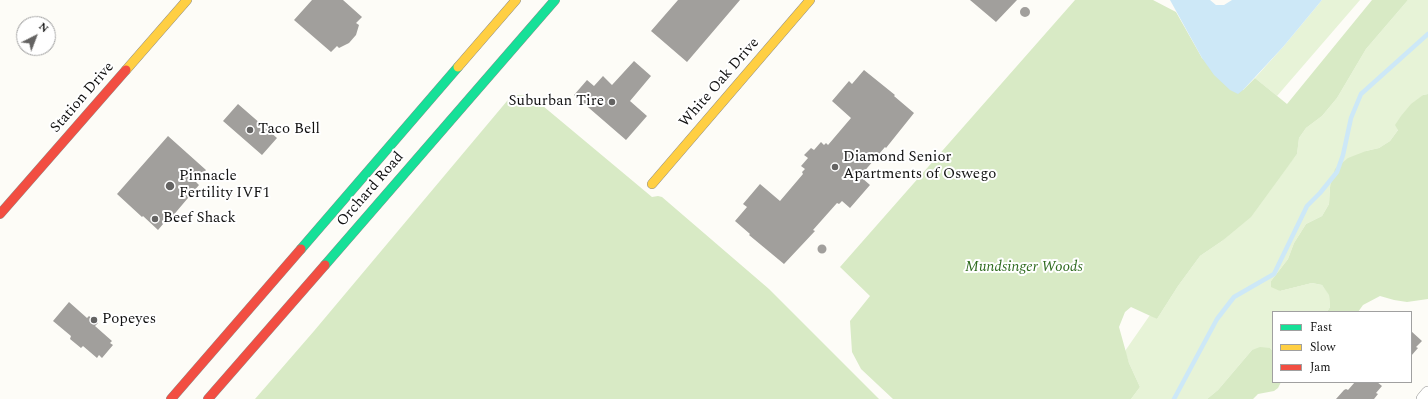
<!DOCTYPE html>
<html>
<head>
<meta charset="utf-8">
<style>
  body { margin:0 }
  #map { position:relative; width:1428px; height:399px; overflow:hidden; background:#fdfcf7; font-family:Spectral,serif }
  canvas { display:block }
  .legend { position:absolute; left:1272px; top:311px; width:140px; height:72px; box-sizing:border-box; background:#fff; border:1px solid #a0a0a0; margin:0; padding:5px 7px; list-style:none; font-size:12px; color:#111 }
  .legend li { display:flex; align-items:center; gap:8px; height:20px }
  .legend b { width:20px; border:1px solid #a0a0a0 }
  .north { position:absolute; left:16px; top:16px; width:40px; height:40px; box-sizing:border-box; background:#fff; border:1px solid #a0a0a0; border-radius:50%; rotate:42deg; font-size:11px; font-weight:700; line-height:16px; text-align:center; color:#111 }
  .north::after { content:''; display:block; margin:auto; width:14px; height:18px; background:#646362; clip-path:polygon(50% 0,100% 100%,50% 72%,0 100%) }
</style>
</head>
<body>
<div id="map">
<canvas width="1428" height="399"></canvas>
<ul class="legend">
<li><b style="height:5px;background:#16e098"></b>Fast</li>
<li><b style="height:5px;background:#ffcf43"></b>Slow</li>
<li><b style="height:5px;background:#f24e42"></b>Jam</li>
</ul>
<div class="north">N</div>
</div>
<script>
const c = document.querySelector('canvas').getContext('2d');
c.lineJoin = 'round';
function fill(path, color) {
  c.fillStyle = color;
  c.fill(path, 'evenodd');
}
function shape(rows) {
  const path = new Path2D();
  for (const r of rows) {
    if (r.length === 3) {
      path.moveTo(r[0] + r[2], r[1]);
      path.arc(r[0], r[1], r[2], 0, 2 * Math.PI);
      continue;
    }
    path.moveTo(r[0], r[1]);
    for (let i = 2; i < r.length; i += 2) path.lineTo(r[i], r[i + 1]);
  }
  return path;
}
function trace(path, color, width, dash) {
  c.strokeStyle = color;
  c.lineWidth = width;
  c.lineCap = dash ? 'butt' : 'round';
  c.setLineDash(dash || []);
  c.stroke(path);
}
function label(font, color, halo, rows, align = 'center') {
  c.font = font + ' Spectral,serif';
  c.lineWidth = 4;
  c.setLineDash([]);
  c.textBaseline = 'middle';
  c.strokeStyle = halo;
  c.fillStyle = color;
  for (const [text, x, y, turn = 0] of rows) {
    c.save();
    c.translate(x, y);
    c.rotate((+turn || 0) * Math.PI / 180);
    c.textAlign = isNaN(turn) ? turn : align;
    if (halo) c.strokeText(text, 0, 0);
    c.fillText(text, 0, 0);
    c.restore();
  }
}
fill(shape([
  [1322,0,1360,0,1277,96,1255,78,1283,47],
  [1408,0,1428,0,1428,94,1423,95,1390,141,1379,148,1366,151,1330,187,1329,204,1322,216,1306,224,1294,243,1288,259,1271,281,1280,291,1312,283,1322,285,1329,294,1330,307,1327,312,1273,312,1273,351,1270,348,1252,350,1218,390,1207,399,1131,399,1140,387,1129,363,1125,351,1150,315,1157,319,1178,286,1200,256,1222,241,1278,178,1297,154,1299,138,1306,128,1322,116,1337,98,1366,49]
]), '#e7f3d7');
fill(shape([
  [1075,0,1153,0,1176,12,1202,58,1243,90,1255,78,1287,104,1372,0,1408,0,1366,49,1337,98,1322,116,1306,128,1299,138,1297,154,1251,217,1222,241,1200,256,1178,286,1157,319,1131,307,1125,312,1119,327,1129,363,1140,387,1131,399,893,399,861,369,852,352,850,321,870,296,840,267],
  [1428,94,1428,299,1407,302,1394,300,1380,296,1363,305,1358,312,1327,312,1330,307,1329,295,1322,285,1312,283,1280,291,1271,287,1271,281,1288,259,1294,243,1306,224,1322,216,1329,204,1330,187,1335,169,1348,158,1366,151,1379,148,1390,141,1398,130,1395,125,1401,116,1411,104,1423,95],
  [517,95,529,96,537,101,652,197,658,196,662,197,769,289,879,399,255,399,314,331,507,101],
  [1260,347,1270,348,1273,351,1273,382,1281,382,1278,388,1274,391,1258,394,1253,399,1207,399,1218,390,1252,350]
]), '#d8eac5');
fill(shape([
  [1170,0,1210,0,1216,5,1224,5,1232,0,1322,0,1283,47,1243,90,1238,94,1230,90,1214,75,1202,58]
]), '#cde8f7');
trace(shape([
  [1174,399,1217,319,1234,297,1274,274,1307,206,1320,193,1337,172,1343,155,1351,118,1361,94,1428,34]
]), '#cde8f7', 4.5);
fill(shape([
  [312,0,343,0,362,17,356,23,359,25,356,35,349,43,339,48,337,46,331,52,294,20],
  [678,0,740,0,687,62,651,31],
  [970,0,1017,0,996,22],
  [1025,12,5],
  [634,61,651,76,630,101,647,116,626,140,574,95,587,80,594,86,603,76,612,85],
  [864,70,895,95,894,96,914,113,886,148,885,147,862,174,864,176,862,178,870,185,850,208,842,201,839,204,837,203,813,230,815,231,784,264,749,235,750,234,735,221,747,207,743,204,760,184,780,201,803,174,802,172,805,169,801,166,808,158,804,155,811,148,814,150,821,142,824,145,826,143,828,145,851,118,832,101,849,81,852,84],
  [238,104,277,138,262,155,223,121],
  [168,136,206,170,196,182,199,185,171,218,169,217,158,230,143,216,142,217,117,194],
  [822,249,4.5],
  [69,302,87,318,89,316,94,320,98,323,95,326,112,341,110,343,113,345,102,358,99,355,97,358,83,346,81,348,70,339,71,336,53,321],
  [1411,331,1422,341,1416,347,1418,348,1411,356],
  [1355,382,1377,382,1382,386,1376,393,1378,394,1374,399,1336,399,1344,390,1346,389,1348,390]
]), '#a19f9c');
const street = shape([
  [1423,399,1428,393]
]);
const fast = shape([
  [301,249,458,67],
  [325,265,555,0]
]);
const slow = shape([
  [458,67,516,0],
  [126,70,187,0],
  [652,184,810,0]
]);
const jam = shape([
  [0,214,126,70],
  [171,399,301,249],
  [208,399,325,265]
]);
trace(street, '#979795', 14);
trace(fast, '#8e8d8b', 10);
trace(slow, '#8e8d8b', 10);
trace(jam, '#8e8d8b', 10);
trace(street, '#fffffe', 13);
trace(fast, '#16e098', 9);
trace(slow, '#ffcf43', 9);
trace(jam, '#f24e42', 9);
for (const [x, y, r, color] of [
  [612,102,4,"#646362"],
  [250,130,4,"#646362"],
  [835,167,4,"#646362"],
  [170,186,5,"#646362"],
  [155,219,4,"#646362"],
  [94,320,4,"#646362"]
]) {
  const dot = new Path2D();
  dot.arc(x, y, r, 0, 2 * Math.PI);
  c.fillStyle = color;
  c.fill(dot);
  trace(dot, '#fff', 1.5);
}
label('15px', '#111', '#fff', [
  ["White Oak Drive",720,83,-49],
  ["Station Drive",83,98,-49],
  ["Orchard Road",371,190,-49]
]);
label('15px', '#111', '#fff', [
  ["Suburban Tire",604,102,"right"],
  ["Taco Bell",258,130],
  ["Diamond Senior",843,158],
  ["Apartments of Oswego",843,175],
  ["Pinnacle",179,177],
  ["Fertility IVF1",179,194],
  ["Beef Shack",163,219],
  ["Popeyes",102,320]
], 'left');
label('italic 15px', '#2f6b1f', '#fff', [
  ["Mundsinger Woods",1024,268]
]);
</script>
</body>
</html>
